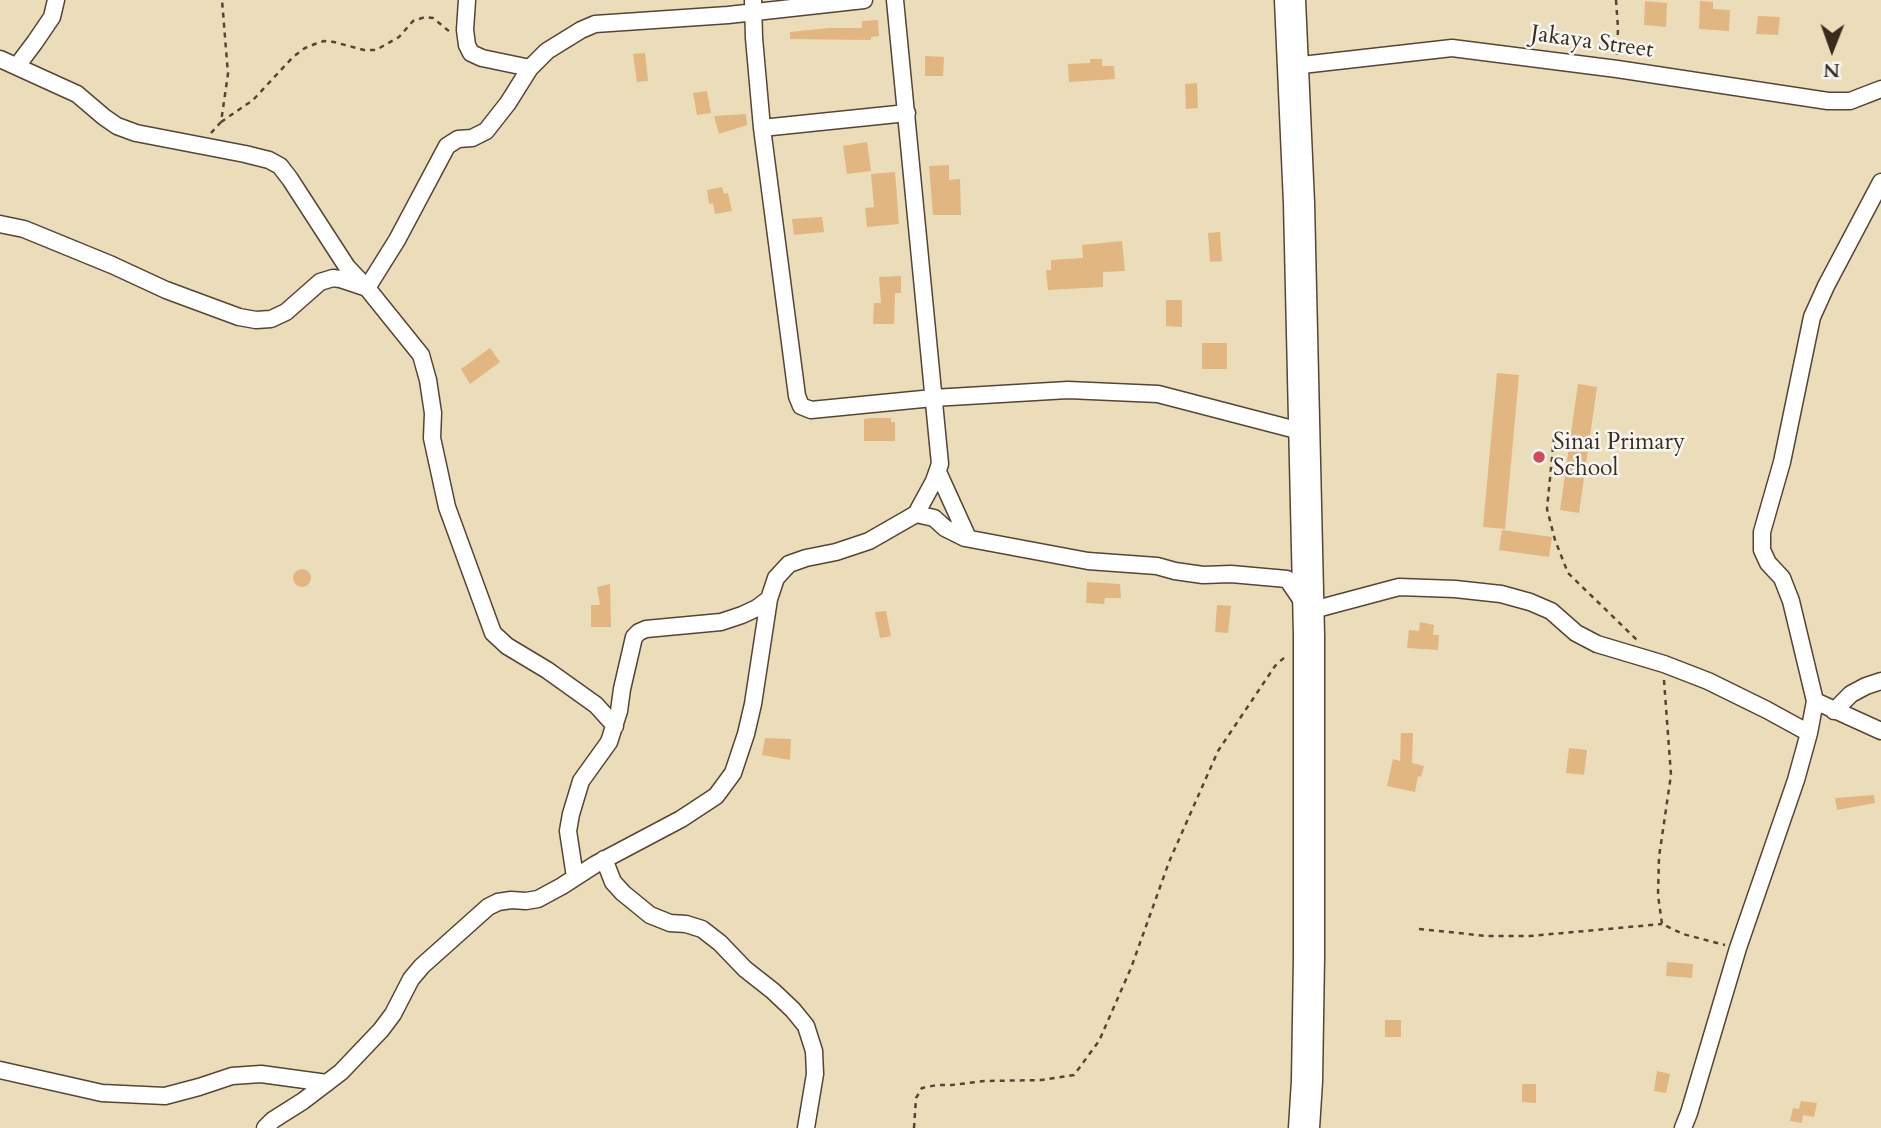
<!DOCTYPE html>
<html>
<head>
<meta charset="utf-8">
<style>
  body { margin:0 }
  #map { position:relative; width:1881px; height:1128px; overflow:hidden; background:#ebddb9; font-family:Cardo,serif }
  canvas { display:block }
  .north { position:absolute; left:1797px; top:14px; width:70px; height:70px; -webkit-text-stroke:5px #f6f6f2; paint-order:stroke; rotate:181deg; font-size:19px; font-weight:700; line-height:28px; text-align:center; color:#3b2a1e }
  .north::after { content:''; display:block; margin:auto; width:24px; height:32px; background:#3b2a1e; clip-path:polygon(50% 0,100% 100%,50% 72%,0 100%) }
</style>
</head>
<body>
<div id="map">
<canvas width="1881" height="1128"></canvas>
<div class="north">N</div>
</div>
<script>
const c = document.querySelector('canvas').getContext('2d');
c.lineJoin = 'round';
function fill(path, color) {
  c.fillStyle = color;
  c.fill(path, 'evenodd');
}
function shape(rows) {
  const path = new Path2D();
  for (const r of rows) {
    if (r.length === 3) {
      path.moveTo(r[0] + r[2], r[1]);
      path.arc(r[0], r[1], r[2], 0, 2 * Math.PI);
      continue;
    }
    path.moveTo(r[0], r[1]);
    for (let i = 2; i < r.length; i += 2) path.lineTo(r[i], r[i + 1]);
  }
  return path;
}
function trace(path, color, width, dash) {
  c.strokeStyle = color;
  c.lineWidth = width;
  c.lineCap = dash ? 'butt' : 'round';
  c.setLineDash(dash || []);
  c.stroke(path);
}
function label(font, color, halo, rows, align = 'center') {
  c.font = font + ' Cardo,serif';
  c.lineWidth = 5;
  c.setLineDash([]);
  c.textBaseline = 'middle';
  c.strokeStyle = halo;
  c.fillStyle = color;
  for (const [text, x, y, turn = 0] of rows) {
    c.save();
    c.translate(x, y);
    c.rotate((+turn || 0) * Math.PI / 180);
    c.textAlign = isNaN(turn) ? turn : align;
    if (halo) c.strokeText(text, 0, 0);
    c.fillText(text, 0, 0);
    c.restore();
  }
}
fill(shape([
  [1645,1,1667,3,1666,27,1644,25],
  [1700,1,1713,2,1713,9,1730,10,1729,31,1699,29],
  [1758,16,1780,17,1778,35,1756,34],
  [878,20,879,36,871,37,871,40,790,39,790,32,829,28,862,28,862,21],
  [645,53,648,81,637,82,633,54],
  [925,56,944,57,943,76,925,76],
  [1090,59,1102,59,1102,66,1114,66,1115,79,1069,82,1068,64,1090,63],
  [1197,83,1198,108,1186,109,1185,84],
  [707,91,711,113,697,115,693,93],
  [746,114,747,125,719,134,714,116],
  [867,142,871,171,847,174,843,146],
  [949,165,949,180,960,179,961,215,933,215,929,166],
  [895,172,899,224,867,227,865,208,874,207,871,174],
  [722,187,724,194,728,193,732,211,715,214,713,203,709,204,707,190],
  [822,217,824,232,794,235,792,219],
  [1220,232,1222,261,1210,262,1208,233],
  [1122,241,1125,271,1103,272,1103,287,1048,290,1046,270,1051,270,1051,260,1083,258,1082,245],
  [901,276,901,293,895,293,894,324,873,324,874,303,881,303,879,277],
  [1166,300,1182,300,1182,327,1166,326],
  [1202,343,1227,343,1227,369,1202,369],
  [490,348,500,362,470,384,461,369],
  [1497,373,1519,375,1505,529,1483,527],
  [1578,384,1597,387,1579,513,1560,510],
  [871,418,891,418,891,422,895,422,895,441,864,441,864,419],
  [1502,530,1552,537,1549,557,1499,550],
  [302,578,9],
  [1087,582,1120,584,1121,598,1105,598,1104,604,1086,603],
  [610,584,611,627,591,627,591,605,600,605,597,587],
  [1217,605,1231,606,1228,633,1215,632],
  [886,611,891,636,880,638,875,612],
  [1420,622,1434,625,1433,635,1439,635,1438,650,1407,648,1409,630,1419,631],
  [1401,733,1413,733,1412,763,1424,766,1421,777,1418,776,1415,792,1387,786,1393,759,1400,761],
  [765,738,791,739,790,760,762,755],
  [1569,748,1587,750,1584,775,1566,773],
  [1874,795,1875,803,1837,810,1835,798],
  [1667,962,1693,964,1692,978,1666,976],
  [1385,1020,1401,1020,1401,1037,1385,1037],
  [1657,1071,1670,1074,1666,1093,1654,1091],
  [1522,1084,1536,1084,1536,1103,1522,1102],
  [1801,1101,1817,1103,1814,1117,1803,1115,1802,1123,1790,1121,1793,1108,1799,1109]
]), '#e1b680');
const street = shape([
  [467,0,465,30,467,45,471,53,482,58,530,68],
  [753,0,754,38,762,128,797,396,801,406,811,410,933,398,1068,390,1158,394,1304,432],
  [0,59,77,94,104,117,117,126,136,133,245,154,269,160,280,166,290,179,347,267,367,288,421,355,428,380,433,413,432,438,447,507,493,633,507,646,547,670,596,705,615,726],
  [17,66,35,42,52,17,56,0],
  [1293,66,1452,48,1617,69,1828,101,1850,101,1881,89],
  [762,128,907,113],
  [0,224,24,229,112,265,166,290,239,317,256,320,271,319,286,312,320,282,333,278,340,279,367,288,397,240,447,146,458,139,472,138,486,131,508,103,530,68,547,51,581,30,595,24,728,15,864,0],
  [938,472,968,538],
  [916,514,934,518,945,528,965,538,1088,561,1157,566,1175,571,1203,575,1231,574,1287,579,1309,611,1399,587,1455,589,1501,594,1530,602,1551,611,1576,633,1597,644,1664,664,1708,681,1767,710,1809,733],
  [1815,701,1881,731],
  [1834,711,1851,694,1866,686,1881,681],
  [604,859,613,882,623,893,650,915,670,923,686,924,702,929,720,943,745,969,773,991,793,1010,806,1026,814,1051,815,1074,806,1128],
  [575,877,568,831,571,814,581,781,609,742,619,711,622,689,634,637,639,632,646,629,721,622,742,615,757,608,769,599],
  [0,1070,102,1093,165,1096,199,1087,232,1076,261,1074,327,1083],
  [265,1128,273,1120,303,1101,341,1072,381,1030,393,1014,411,979,422,966,488,907,498,902,511,900,526,901,538,899,562,886,596,864,681,819,716,796,733,773,746,734,753,704,769,599,776,578,789,564,806,558,836,552,869,541,916,514,934,481,940,464,895,0],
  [1683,1128,1689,1113,1738,948,1796,780,1809,733,1815,701,1791,601,1782,578,1768,563,1762,550,1762,532,1782,462,1812,317,1826,286,1881,182]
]);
const highway = shape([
  [1290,0,1299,203,1309,635,1309,957,1307,1081,1304,1128]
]);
trace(street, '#554535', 19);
trace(highway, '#554535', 33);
trace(shape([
  [1616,0,1618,28,1617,55],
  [221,122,253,100,293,57,305,48,315,44,324,41,334,42,364,50,376,50,399,37,413,21,425,17,433,18,450,32],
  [211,133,221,122,228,74,222,0],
  [1554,437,1547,509,1555,540,1568,573,1637,640],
  [1664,680,1671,775,1659,857,1658,895,1662,924,1683,934,1725,945],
  [1419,929,1487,936,1530,936,1662,924],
  [914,1128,916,1098,922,1088,937,1085,952,1085,984,1081,1042,1080,1074,1075,1099,1041,1131,968,1169,862,1218,751,1275,666,1286,656]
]), '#554535', 2.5, [5, 5]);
trace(street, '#fff', 16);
trace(highway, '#fff', 30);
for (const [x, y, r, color] of [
  [1539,457,7,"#d1495b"]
]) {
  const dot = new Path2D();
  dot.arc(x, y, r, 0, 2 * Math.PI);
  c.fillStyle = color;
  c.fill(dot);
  trace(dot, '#f6f6f2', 2.5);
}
label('23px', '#3b2a1e', '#f6f6f2', [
  ["Jakaya Street",1592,43,8]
]);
label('23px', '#3b2a1e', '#f6f6f2', [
  ["Sinai Primary",1553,444],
  ["School",1553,470]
], 'left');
</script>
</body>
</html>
